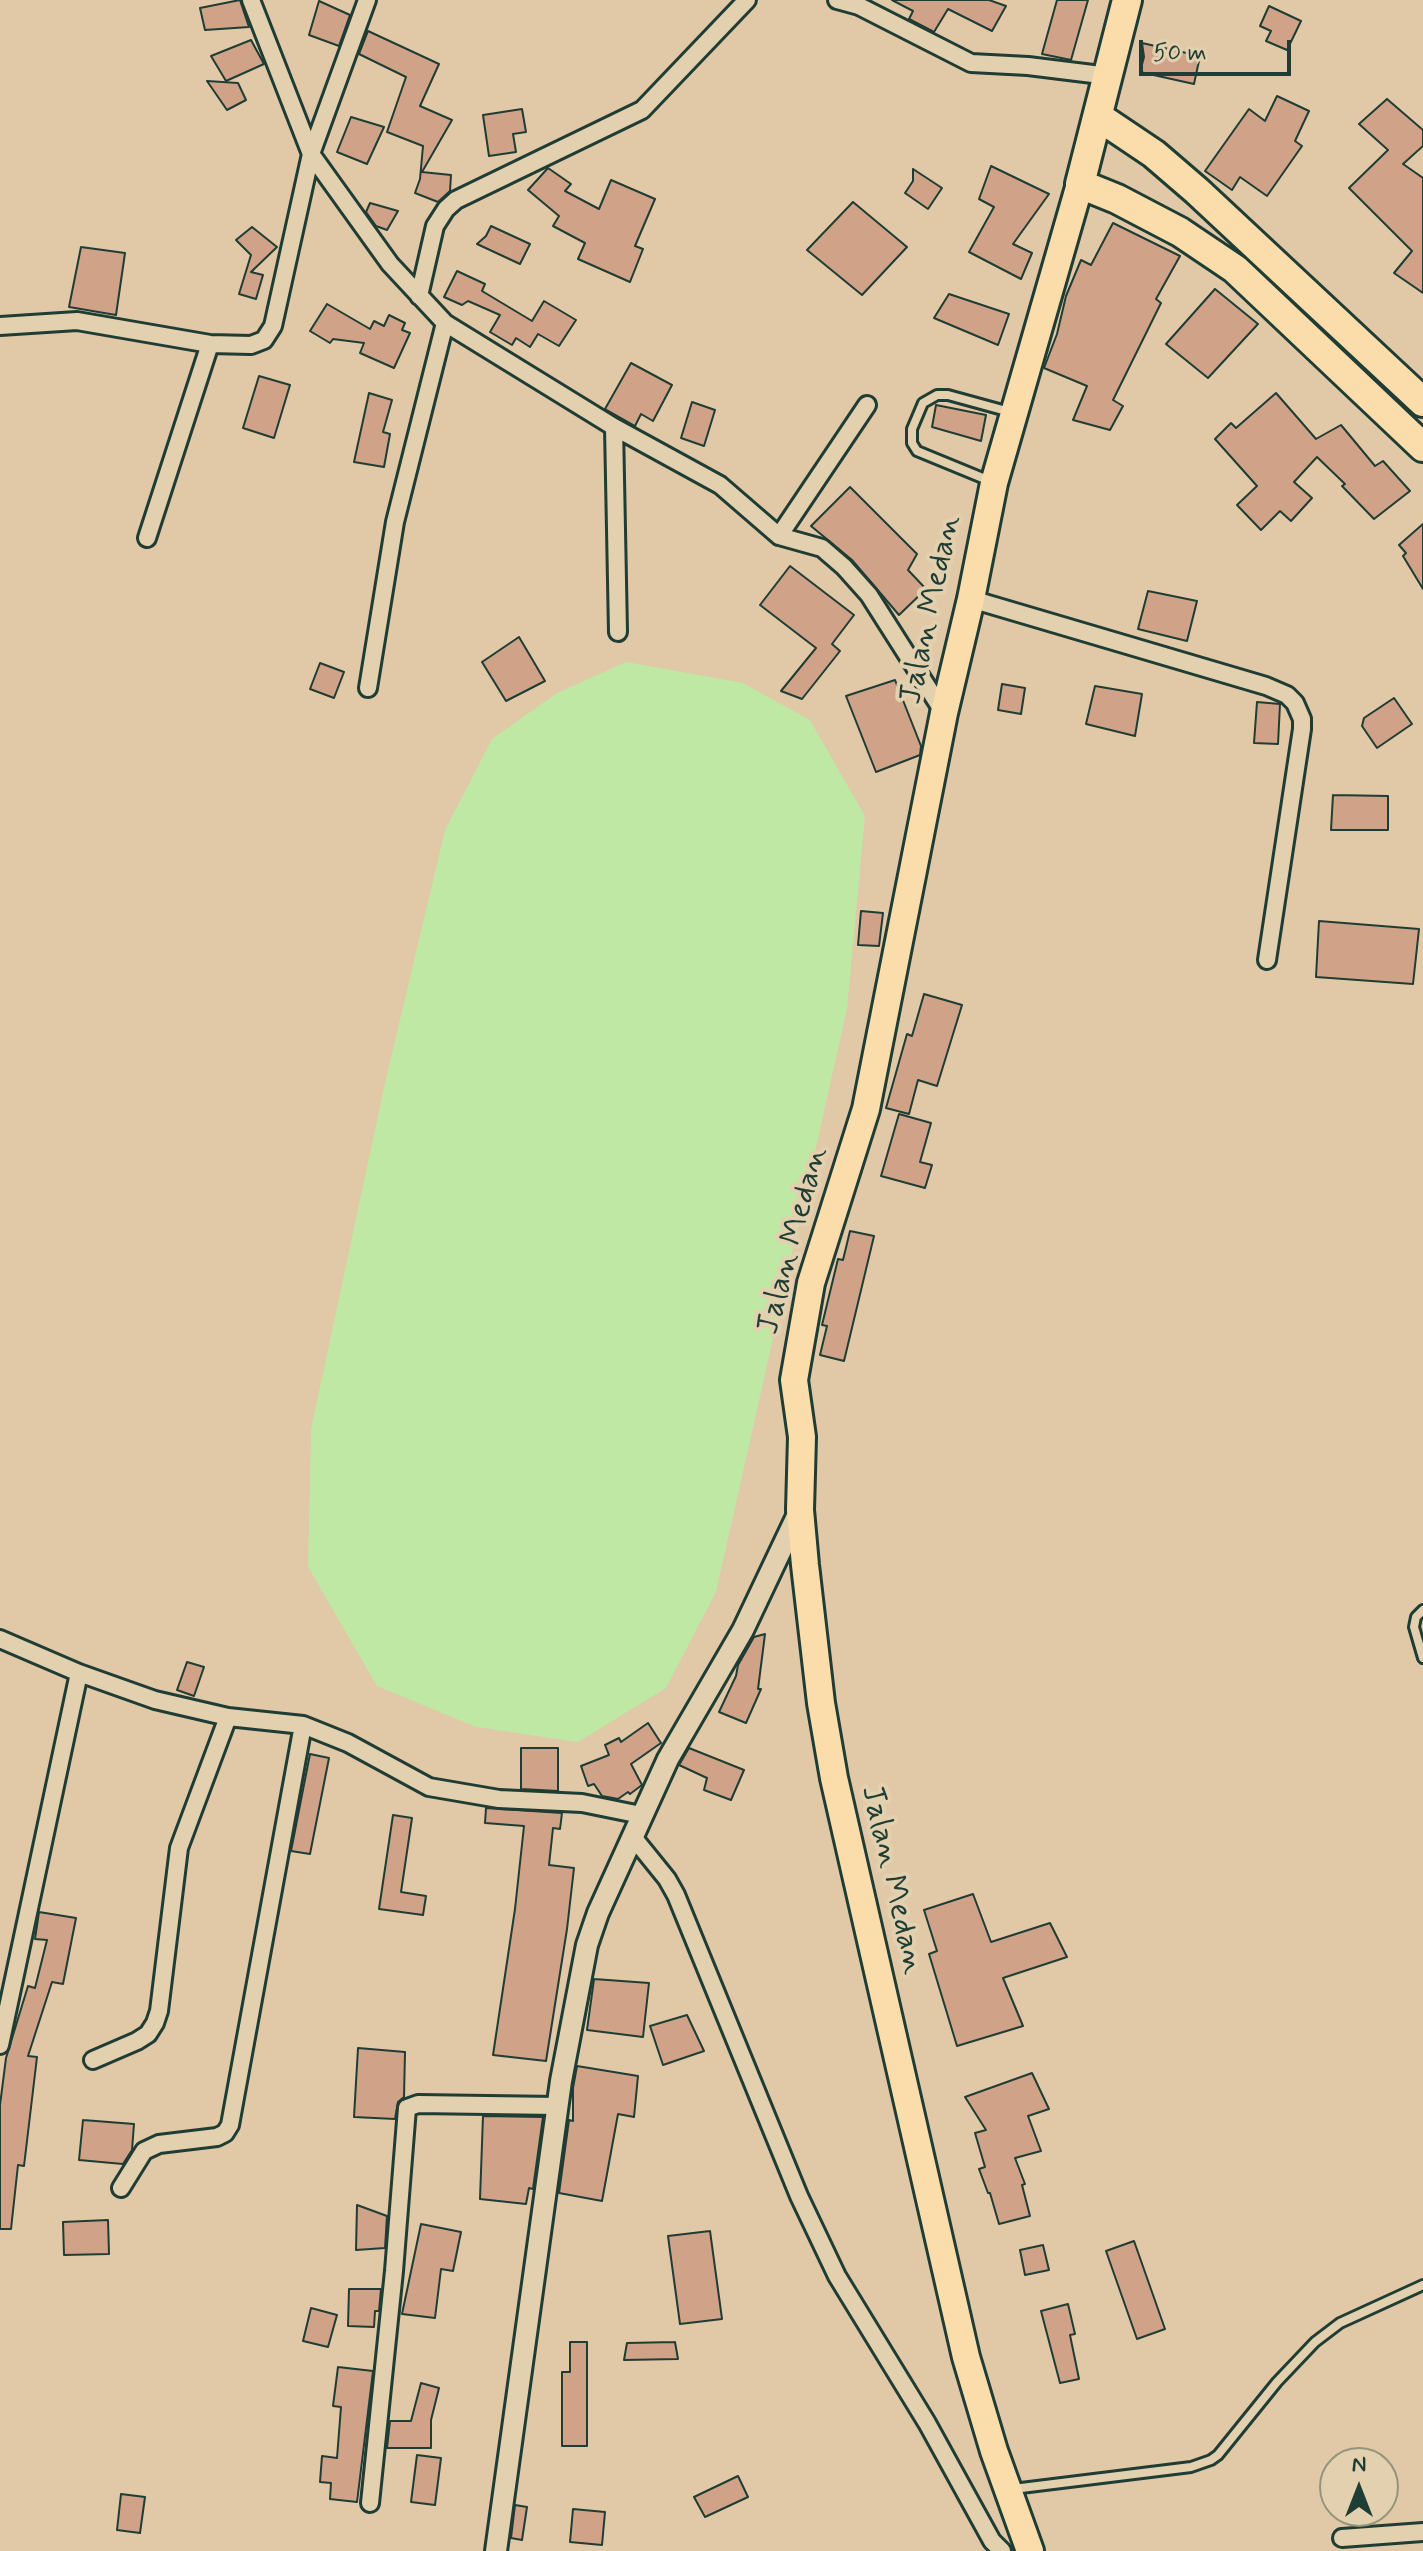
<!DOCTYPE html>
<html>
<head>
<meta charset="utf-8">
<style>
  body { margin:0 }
  #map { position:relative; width:1423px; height:2551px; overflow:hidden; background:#e1c8a7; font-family:Mynerve,sans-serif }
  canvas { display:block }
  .north { position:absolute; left:1319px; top:2447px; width:80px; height:80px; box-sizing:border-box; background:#e2d0ae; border:2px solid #94957d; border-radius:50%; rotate:0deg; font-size:22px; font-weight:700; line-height:32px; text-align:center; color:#1f3d34 }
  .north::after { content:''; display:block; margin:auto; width:28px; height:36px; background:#1f3d34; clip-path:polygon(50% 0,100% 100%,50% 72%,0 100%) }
  .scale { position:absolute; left:1139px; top:40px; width:152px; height:36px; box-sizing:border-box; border:4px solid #1f3d34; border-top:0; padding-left:10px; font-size:24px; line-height:28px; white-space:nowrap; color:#1f3d34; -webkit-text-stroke:6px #e2d0ae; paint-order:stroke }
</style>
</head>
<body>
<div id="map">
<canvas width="1423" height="2551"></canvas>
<div class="north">N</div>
<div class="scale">50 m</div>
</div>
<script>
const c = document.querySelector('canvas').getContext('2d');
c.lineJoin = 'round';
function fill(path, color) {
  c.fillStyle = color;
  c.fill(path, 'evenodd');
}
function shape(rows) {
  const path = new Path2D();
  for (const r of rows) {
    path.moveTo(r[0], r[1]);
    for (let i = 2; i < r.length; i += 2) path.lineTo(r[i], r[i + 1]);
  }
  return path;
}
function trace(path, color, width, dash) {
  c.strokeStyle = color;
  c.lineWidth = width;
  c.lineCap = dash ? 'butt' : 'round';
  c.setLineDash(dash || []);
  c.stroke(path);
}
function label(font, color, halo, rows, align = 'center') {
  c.font = font + ' Mynerve,sans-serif';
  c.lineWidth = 8;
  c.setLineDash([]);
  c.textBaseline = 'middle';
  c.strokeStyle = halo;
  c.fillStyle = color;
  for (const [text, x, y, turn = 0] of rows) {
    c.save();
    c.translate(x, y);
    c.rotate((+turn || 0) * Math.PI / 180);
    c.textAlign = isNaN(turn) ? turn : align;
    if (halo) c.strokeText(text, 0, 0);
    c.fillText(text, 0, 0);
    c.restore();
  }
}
fill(shape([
  [626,662,743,683,810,720,865,816,847,1009,716,1592,666,1688,578,1742,476,1727,377,1686,308,1567,311,1429,385,1083,445,830,492,739,557,693]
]), '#bee8a4');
const building = shape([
  [240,0,249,27,205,30,200,8,240,0],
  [892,0,989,0,1006,6,992,31,948,9,934,32,909,19,913,11,892,0],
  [1057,0,1088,0,1071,60,1042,54,1057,0],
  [319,1,350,15,339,46,309,35,319,1],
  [1269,6,1301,21,1287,50,1266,41,1271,31,1260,26,1269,6],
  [368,31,439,64,420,106,452,120,422,172,451,175,450,191,438,202,415,193,420,179,423,146,387,132,406,77,359,54,368,31],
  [251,40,264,64,226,81,211,56,251,40],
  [1142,43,1200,56,1194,84,1140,72,1144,57,1142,43],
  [207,81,238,83,246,100,227,110,207,81],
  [1277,96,1309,111,1295,141,1302,146,1267,196,1240,177,1232,190,1205,171,1249,109,1265,121,1277,96],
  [1387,99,1423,130,1423,146,1403,164,1423,178,1423,293,1394,273,1412,251,1349,188,1388,150,1359,124,1387,99],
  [522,109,526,132,513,134,516,152,489,156,483,115,522,109],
  [351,117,384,127,367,164,337,152,351,117],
  [991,166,1049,194,1013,244,1032,253,1021,279,969,252,994,207,979,199,991,166],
  [548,168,571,184,565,191,599,209,611,180,655,199,635,246,643,249,630,282,578,259,585,243,553,226,559,216,528,190,548,168],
  [913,169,942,188,928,209,905,193,913,181,913,169],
  [853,202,907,247,862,295,807,250,853,202],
  [370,203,398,211,387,230,376,226,366,212,370,203],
  [1113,223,1180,256,1156,299,1161,303,1113,400,1123,406,1110,430,1073,420,1087,386,1044,368,1057,334,1066,296,1081,260,1091,265,1113,223],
  [491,226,530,244,520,264,477,244,486,236,491,226],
  [252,227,277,247,251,272,263,275,256,299,239,294,251,255,236,240,252,227],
  [81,247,125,253,116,315,69,307,81,247],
  [457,271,485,284,482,291,532,321,544,301,576,320,559,346,538,334,530,347,516,338,512,345,490,332,500,315,468,301,462,305,444,297,457,271],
  [1215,289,1258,324,1208,378,1166,344,1215,289],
  [949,294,1009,314,998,345,934,318,949,294],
  [327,304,370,329,374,321,384,326,389,315,405,323,402,330,410,333,394,368,360,353,364,343,333,339,330,343,310,331,327,304],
  [631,363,672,385,653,421,641,414,635,426,605,409,631,363],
  [259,376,290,385,274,438,243,428,259,376],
  [369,393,392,400,383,432,390,434,384,467,354,462,369,393],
  [1276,393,1316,439,1341,425,1375,466,1383,461,1410,491,1374,519,1342,486,1345,484,1317,457,1294,482,1312,498,1291,521,1280,511,1261,530,1237,505,1257,486,1215,439,1231,423,1236,428,1276,393],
  [692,402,715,410,704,446,681,438,692,402],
  [936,405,986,415,981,441,932,427,936,405],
  [850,487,917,554,908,570,926,589,899,615,852,560,811,526,850,487],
  [1423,524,1423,589,1403,556,1406,553,1399,545,1423,524],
  [790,566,854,615,832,644,840,651,802,699,781,691,816,648,760,605,790,566],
  [1148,591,1197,601,1187,641,1138,629,1148,591],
  [519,637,545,681,506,701,482,662,519,637],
  [320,663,344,672,334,698,310,689,320,663],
  [895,680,921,746,920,755,876,772,846,696,895,680],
  [1002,684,1025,688,1021,714,998,710,1002,684],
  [1095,686,1142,694,1135,736,1086,724,1095,686],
  [1394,698,1412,724,1377,748,1362,726,1364,718,1394,698],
  [1257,702,1280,704,1278,744,1254,743,1257,702],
  [1333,795,1388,796,1388,830,1331,830,1333,795],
  [861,911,883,913,879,946,858,945,861,911],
  [1319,921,1419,929,1413,984,1316,977,1319,921],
  [924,994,962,1005,937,1086,918,1080,909,1114,886,1108,907,1034,912,1036,924,994],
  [899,1114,931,1123,920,1162,932,1165,925,1188,881,1176,899,1114],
  [850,1231,874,1236,844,1361,820,1355,827,1326,822,1325,838,1259,843,1260,850,1231],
  [765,1634,758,1689,761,1689,746,1723,719,1712,736,1676,738,1665,754,1637,765,1634],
  [187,1662,204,1667,194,1696,177,1690,187,1662],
  [648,1723,661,1743,631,1764,642,1785,630,1794,628,1792,618,1799,602,1796,594,1784,588,1786,581,1766,609,1755,605,1745,619,1738,621,1742,648,1723],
  [521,1748,558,1748,558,1791,521,1789,521,1748],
  [689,1748,744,1770,731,1800,704,1790,707,1778,679,1765,689,1748],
  [310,1754,329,1758,310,1854,291,1851,310,1754],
  [486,1808,562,1813,560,1829,553,1828,549,1865,574,1868,567,1929,546,2061,493,2055,515,1909,524,1826,485,1823,486,1808],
  [393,1815,412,1818,401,1892,426,1896,423,1915,379,1909,393,1815],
  [973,1894,991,1942,1050,1923,1067,1957,1003,1978,1023,2026,957,2046,929,1954,937,1951,924,1910,973,1894],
  [39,1912,76,1918,63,1984,52,1982,28,2056,37,2057,24,2166,18,2165,11,2229,0,2229,0,2105,6,2058,28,1986,35,1988,47,1940,35,1939,39,1912],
  [594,1979,649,1983,643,2037,587,2030,594,1979],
  [687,2015,704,2051,663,2065,650,2026,687,2015],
  [358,2048,405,2052,404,2097,398,2102,395,2119,354,2117,358,2048],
  [577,2066,638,2076,634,2117,618,2114,602,2201,559,2193,569,2120,573,2121,573,2088,577,2066],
  [1032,2073,1049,2109,1028,2116,1041,2151,1015,2158,1025,2184,1022,2185,1030,2216,999,2224,990,2193,988,2193,979,2169,985,2167,975,2133,986,2130,965,2097,1032,2073],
  [483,2116,543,2117,533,2189,529,2188,526,2204,480,2199,483,2116],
  [83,2120,134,2124,132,2150,123,2164,79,2160,83,2120],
  [357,2205,387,2216,385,2248,356,2250,357,2205],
  [108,2220,109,2254,64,2255,63,2222,108,2220],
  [421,2224,461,2232,453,2271,441,2269,435,2318,402,2314,421,2224],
  [710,2231,722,2319,680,2324,668,2236,710,2231],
  [1134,2241,1165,2329,1137,2339,1106,2251,1134,2241],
  [1043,2245,1049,2270,1025,2275,1020,2250,1043,2245],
  [349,2289,381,2289,379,2311,375,2311,374,2327,348,2326,349,2289],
  [1068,2304,1075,2334,1070,2335,1079,2379,1060,2383,1041,2311,1068,2304],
  [311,2308,337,2315,328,2347,303,2341,311,2308],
  [570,2342,587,2342,587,2446,562,2446,562,2372,570,2372,570,2342],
  [675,2342,678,2359,624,2360,627,2343,675,2342],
  [338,2367,373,2371,357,2502,330,2499,331,2483,320,2482,322,2456,337,2458,341,2407,333,2406,338,2367],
  [421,2383,439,2388,431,2420,431,2448,387,2448,390,2421,411,2421,421,2383],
  [417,2455,441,2458,435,2505,411,2502,417,2455],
  [738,2476,748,2497,705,2517,694,2497,738,2476],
  [121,2494,145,2497,140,2533,117,2530,121,2494],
  [515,2505,527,2507,522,2540,511,2538,515,2505],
  [573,2509,605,2512,602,2545,570,2542,573,2509]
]);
fill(building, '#d0a388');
trace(building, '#1f3d34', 2);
const service = shape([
  [990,481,917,451,912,443,912,429,923,403,937,395,948,395,1010,412],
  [1423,1610,1416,1617,1414,1627,1423,1658],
  [1013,2489,1191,2467,1211,2460,1218,2455,1277,2382,1315,2342,1340,2323,1423,2285]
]);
const minor = shape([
  [251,0,311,154,390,264,445,323,614,427,720,485,779,536,822,548,844,567,869,595,944,713],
  [837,0,859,6,971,63,1028,66,1109,76],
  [419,296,435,226,446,209,456,200,642,110,747,0],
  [0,326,77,321,210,344,251,345,264,340,273,326,311,154,367,0],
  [614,427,618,632],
  [779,536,867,405],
  [147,538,210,344],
  [971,599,1266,686,1287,695,1295,703,1302,719,1302,729,1267,960],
  [368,688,395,522,445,323],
  [0,1639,79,1673,155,1700,228,1717,303,1725,348,1743,429,1787,499,1799,582,1803,641,1815],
  [633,1837,667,1879,676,1895,799,2196,837,2276,927,2423,992,2541,1002,2551],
  [0,2045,79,1673],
  [93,2060,137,2041,148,2034,155,2023,159,2011,179,1848,228,1717],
  [121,2188,144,2151,159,2144,217,2137,225,2133,230,2125,303,1725],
  [370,2503,394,2271,407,2108,418,2104,557,2106],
  [1342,2538,1423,2532]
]);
const tertiary = shape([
  [496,2551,561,2081,587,1945,598,1913,668,1759,743,1630,799,1512]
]);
const primary = shape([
  [1030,2551,994,2451,966,2357,834,1778,821,1703,805,1565,800,1510,802,1437,794,1380,811,1283,866,1109,944,713,971,599,994,483,1080,184]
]);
const trunk = shape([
  [1127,0,1080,184,1117,199,1180,232,1235,269,1423,447],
  [1099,117,1154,154,1197,191,1423,402]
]);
trace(service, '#1f3d34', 14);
trace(minor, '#1f3d34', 22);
trace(tertiary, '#1f3d34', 26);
trace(primary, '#1f3d34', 32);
trace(trunk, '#1f3d34', 34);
trace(service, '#e2d0ae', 8);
trace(minor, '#e2d0ae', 16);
trace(tertiary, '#e2d0ae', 20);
trace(primary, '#fbddab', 26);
trace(trunk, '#fbddab', 28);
label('32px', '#1f3d34', '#e2d0ae', [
  ["Jalan Medan",932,610,-78],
  ["Jalan Medan",794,1241,-75],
  ["Jalan Medan",891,1880,77]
]);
</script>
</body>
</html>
